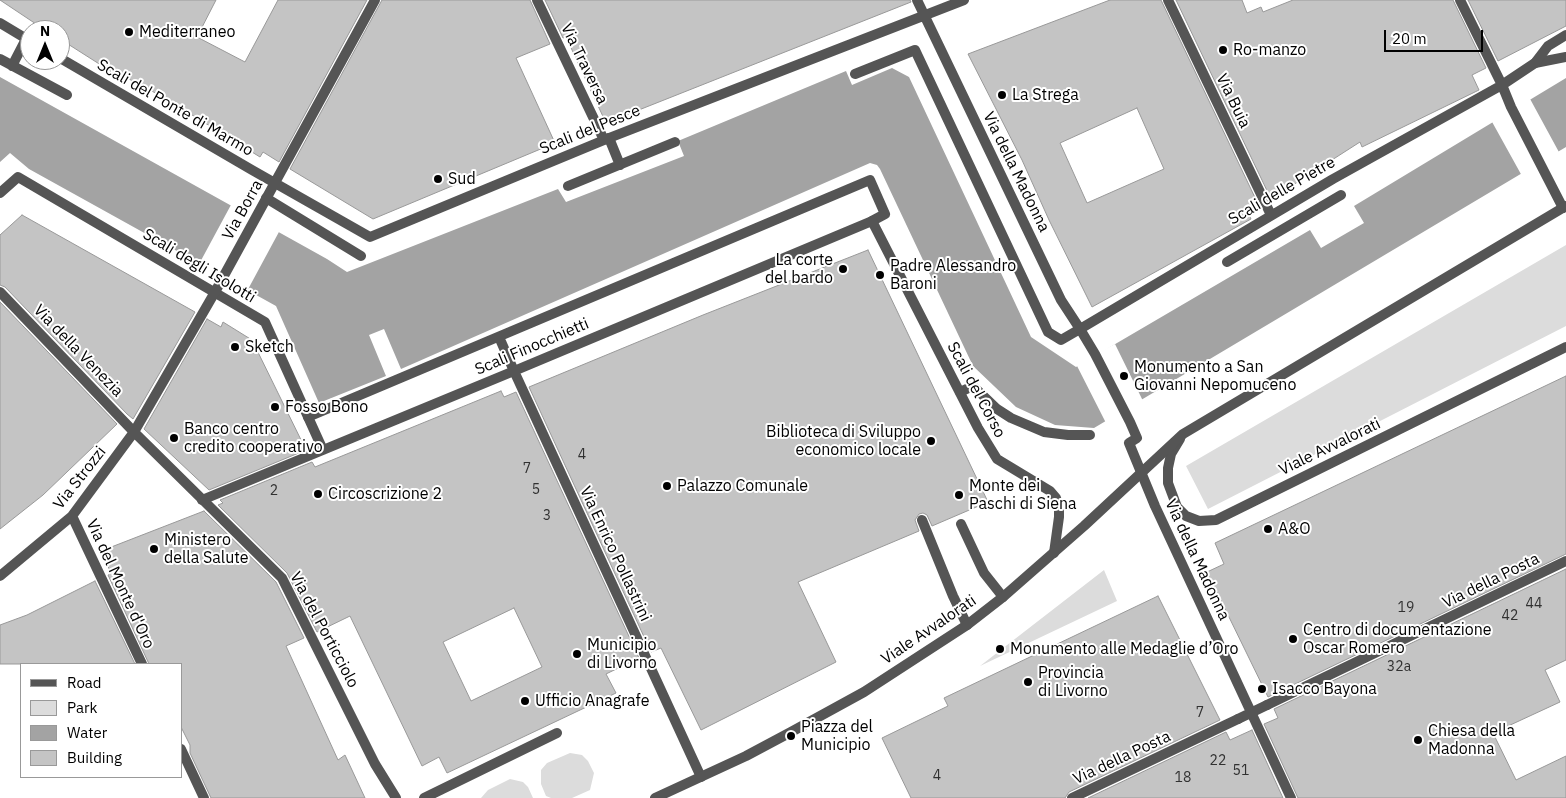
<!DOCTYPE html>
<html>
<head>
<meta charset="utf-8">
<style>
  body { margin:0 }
  #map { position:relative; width:1566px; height:798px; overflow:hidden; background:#fff; font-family:"IBM Plex Sans",sans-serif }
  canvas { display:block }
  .legend { position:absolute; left:20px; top:663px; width:162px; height:115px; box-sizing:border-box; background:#fff; border:1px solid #999; margin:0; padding:6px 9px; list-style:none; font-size:15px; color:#000 }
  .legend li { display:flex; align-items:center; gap:10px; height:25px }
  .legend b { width:25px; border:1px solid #999 }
  .north { position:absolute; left:20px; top:20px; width:50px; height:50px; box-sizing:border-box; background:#fff; border:1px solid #999; border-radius:50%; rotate:0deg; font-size:14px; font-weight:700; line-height:20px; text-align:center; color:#000 }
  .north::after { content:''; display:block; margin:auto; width:18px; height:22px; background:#000; clip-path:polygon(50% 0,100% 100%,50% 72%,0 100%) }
  .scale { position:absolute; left:1384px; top:30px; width:99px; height:22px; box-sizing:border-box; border:2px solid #000; border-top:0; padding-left:6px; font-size:15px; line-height:18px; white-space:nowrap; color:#000; -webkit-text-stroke:4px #fff; paint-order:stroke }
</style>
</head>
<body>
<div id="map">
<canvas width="1566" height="798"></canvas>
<ul class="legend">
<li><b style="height:6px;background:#555"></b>Road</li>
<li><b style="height:14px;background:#dcdcdc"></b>Park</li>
<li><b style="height:14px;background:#a3a3a3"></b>Water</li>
<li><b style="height:14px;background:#c4c4c4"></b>Building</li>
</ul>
<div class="north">N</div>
<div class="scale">20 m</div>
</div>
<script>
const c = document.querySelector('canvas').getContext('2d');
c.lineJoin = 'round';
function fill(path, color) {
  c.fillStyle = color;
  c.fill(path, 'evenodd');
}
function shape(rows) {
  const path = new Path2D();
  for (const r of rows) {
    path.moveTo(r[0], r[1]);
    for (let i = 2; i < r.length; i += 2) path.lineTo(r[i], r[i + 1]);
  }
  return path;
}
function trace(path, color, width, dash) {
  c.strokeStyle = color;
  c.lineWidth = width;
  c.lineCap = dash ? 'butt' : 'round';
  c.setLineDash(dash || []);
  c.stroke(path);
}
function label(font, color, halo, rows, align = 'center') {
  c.font = font + ' "IBM Plex Sans",sans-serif';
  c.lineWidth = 4;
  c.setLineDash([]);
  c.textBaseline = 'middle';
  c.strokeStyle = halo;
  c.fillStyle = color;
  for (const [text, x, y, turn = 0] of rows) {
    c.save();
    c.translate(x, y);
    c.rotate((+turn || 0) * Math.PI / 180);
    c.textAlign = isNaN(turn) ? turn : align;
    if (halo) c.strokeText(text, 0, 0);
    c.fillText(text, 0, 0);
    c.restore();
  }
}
fill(shape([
  [1566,245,1566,326,1208,509,1186,466],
  [1104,570,1117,601,980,666],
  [570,753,582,755,588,761,594,773,590,790,572,798,551,798,546,796,541,784,541,770,547,763],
  [510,779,523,782,528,787,533,798,481,798,488,790]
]), '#dcdcdc');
fill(shape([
  [892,68,909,77,1031,337,1076,367,1310,230,1321,248,1364,223,1354,206,1566,78,1566,147,1094,428,1055,425,1016,407,973,366,880,169,877,165,870,163,401,369,384,329,369,335,386,376,319,403,276,306,29,169,10,153,0,162,0,77,327,259,347,272,558,189,566,202,684,156,678,141,846,71,852,85]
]), '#a3a3a3');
fill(shape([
  [1529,97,1560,154,1522,176,1491,120],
  [232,203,280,230,246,293,198,266],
  [1115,344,1143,401,1106,423,1076,364]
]), '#fff');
const building = shape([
  [0,0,216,0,197,37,245,62,278,0,367,0,279,162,263,152,260,157,163,97,127,78,126,81,60,39,60,30,45,30,0,0],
  [382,0,530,0,550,44,516,58,555,143,373,219,290,169,382,0],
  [545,0,910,0,911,2,606,123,566,37,563,38,545,0],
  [1110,0,1161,0,1259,206,1248,213,1251,219,1092,307,1049,220,1022,160,968,54,1110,0],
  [1137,108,1164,169,1087,203,1060,143,1137,108],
  [1176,0,1242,0,1247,13,1261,7,1263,12,1293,0,1453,0,1486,68,1472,75,1479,90,1362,147,1360,142,1271,199,1176,0],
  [1468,0,1566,0,1566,26,1498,61,1468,0],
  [22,215,195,312,133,419,127,414,5,287,0,285,0,235,22,215],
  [868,250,988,502,932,526,927,515,923,513,919,514,915,520,919,531,798,582,836,662,701,730,661,648,651,652,529,387,703,315,868,250],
  [0,302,117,424,43,495,0,529,0,302],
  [207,319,221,327,223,322,252,340,306,450,209,490,144,429,207,319],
  [1566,376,1566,554,1268,697,1207,572,1224,564,1215,543,1566,376],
  [501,391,504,397,516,392,639,658,606,674,616,693,447,773,439,757,422,766,350,616,317,632,287,573,218,505,223,503,220,500,312,462,315,467,501,391],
  [514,608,542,667,471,701,443,642,514,608],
  [204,511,276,582,304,638,286,646,338,760,345,755,365,798,211,798,190,753,190,745,181,727,181,664,149,664,108,575,111,573,101,551,204,511],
  [1566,569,1566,660,1545,670,1560,702,1493,733,1516,780,1566,756,1566,798,1298,798,1264,724,1278,718,1274,709,1566,569],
  [95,581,135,664,0,664,0,625,27,615,95,581],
  [1158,596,1220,720,1069,792,1065,798,911,798,882,738,948,706,944,698,1158,596],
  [1252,730,1283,798,1088,798,1226,732,1230,740,1252,730]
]);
fill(building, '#c4c4c4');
trace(building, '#999', 1);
trace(shape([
  [0,59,67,95],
  [1535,63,1566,57],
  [12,66,26,39],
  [855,74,915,50,1048,332,1061,340,1080,329],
  [609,138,620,165],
  [568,186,675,142],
  [266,198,361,256],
  [1227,262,1341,195],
  [499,337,514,371],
  [960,392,973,386,997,409,1011,418,1044,432,1068,435,1090,435],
  [308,417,870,180,885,214,872,221],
  [922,520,953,596,967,625],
  [961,524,984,573,1003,597],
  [424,798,557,733]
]), '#555', 10);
trace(shape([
  [0,193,18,177,265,322,323,450],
  [1080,329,1095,354,1130,422,1137,438,1129,443,1155,506,1291,798],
  [202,500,514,371],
  [1238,719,1267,705]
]), '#555', 10);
trace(shape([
  [537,0,604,140],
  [917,0,1061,300,1080,329,1333,179,1502,85,1535,63,1548,46,1566,35],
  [1168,0,1271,215],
  [1460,0,1502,85,1511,107,1563,208],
  [0,23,30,41],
  [60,58,252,170,370,237,609,138,964,0],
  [0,292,134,432,282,578,375,764,396,798],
  [1180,439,1171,454,1168,468,1168,483,1177,507,1186,516,1199,521,1216,520,1566,347],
  [72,516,142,664],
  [0,576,72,516,134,432,215,292,375,0],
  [1267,705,1566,561],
  [181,749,204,798],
  [701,777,514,371,872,221,978,428,997,459,1050,491,1056,498,1059,507,1059,517,1054,553],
  [1072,798,1238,719]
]), '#555', 10);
trace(shape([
  [655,798,746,756,791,732,864,692,967,625,1003,597,1084,526,1183,434,1566,206]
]), '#555', 10);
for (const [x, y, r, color] of [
  [129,32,5,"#000"],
  [1223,50,5,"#000"],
  [1002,95,5,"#000"],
  [438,179,5,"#000"],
  [843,269,5,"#000"],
  [880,275,5,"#000"],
  [235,347,5,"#000"],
  [1124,376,5,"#000"],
  [275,407,5,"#000"],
  [174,438,5,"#000"],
  [931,441,5,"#000"],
  [667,486,5,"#000"],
  [318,494,5,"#000"],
  [959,495,5,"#000"],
  [1268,529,5,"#000"],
  [154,549,5,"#000"],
  [1293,639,5,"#000"],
  [1000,649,5,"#000"],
  [577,654,5,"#000"],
  [1028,682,5,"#000"],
  [1262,689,5,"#000"],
  [525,701,5,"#000"],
  [791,736,5,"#000"],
  [1418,740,5,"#000"]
]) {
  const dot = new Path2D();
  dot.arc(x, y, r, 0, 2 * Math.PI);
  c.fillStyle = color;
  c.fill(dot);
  trace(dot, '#fff', 2);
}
label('14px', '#313131', null, [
  ["4",582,455],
  ["7",527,469],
  ["5",536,490],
  ["2",274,491],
  ["3",547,516],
  ["44",1534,604],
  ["19",1406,608],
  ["42",1510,616],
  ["32a",1399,667],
  ["7",1200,713],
  ["22",1218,761],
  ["51",1241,771],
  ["4",937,776],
  ["18",1183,778]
]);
label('16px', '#000', '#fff', [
  ["Mediterraneo",139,32],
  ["Ro-manzo",1233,50],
  ["La Strega",1012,95],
  ["Sud",448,179],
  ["La corte",833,260,"right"],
  ["del bardo",833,278,"right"],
  ["Padre Alessandro",890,266],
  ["Baroni",890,284],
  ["Sketch",245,347],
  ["Monumento a San",1134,367],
  ["Giovanni Nepomuceno",1134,385],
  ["Fosso Bono",285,407],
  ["Banco centro",184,429],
  ["credito cooperativo",184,447],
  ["Biblioteca di Sviluppo",921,432,"right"],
  ["economico locale",921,450,"right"],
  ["Palazzo Comunale",677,486],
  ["Monte dei",969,486],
  ["Paschi di Siena",969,504],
  ["Circoscrizione 2",328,494],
  ["A&O",1278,529],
  ["Ministero",164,540],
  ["della Salute",164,558],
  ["Centro di documentazione",1303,630],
  ["Oscar Romero",1303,648],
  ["Municipio",587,645],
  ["di Livorno",587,663],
  ["Monumento alle Medaglie d’Oro",1010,649],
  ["Provincia",1038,673],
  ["di Livorno",1038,691],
  ["Isacco Bayona",1272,689],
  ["Ufficio Anagrafe",535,701],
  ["Piazza del",801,727],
  ["Municipio",801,745],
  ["Chiesa della",1428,731],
  ["Madonna",1428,749]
], 'left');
label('16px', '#000', '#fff', [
  ["Via Traversa",584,64,64],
  ["Via Buia",1233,101,64],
  ["Scali del Ponte di Marmo",175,108,30],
  ["Scali del Pesce",590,130,-22],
  ["Via della Madonna",1016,172,64],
  ["Scali delle Pietre",1282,191,-30],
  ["Via Borra",243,210,-61],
  ["Scali degli Isolotti",199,266,31],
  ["Scali Finocchietti",532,347,-23],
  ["Via della Venezia",78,351,46],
  ["Scali del Corso",976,390,62],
  ["Viale Avvalorati",1330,447,-26],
  ["Via Strozzi",80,478,-52],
  ["Via Enrico Pollastrini",615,554,65],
  ["Via della Madonna",1197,560,65],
  ["Via della Posta",1491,581,-26],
  ["Via del Monte d'Oro",120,584,65],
  ["Via del Porticciolo",324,630,62],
  ["Viale Avvalorati",929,630,-34],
  ["Via della Posta",1122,758,-25]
]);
</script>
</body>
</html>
